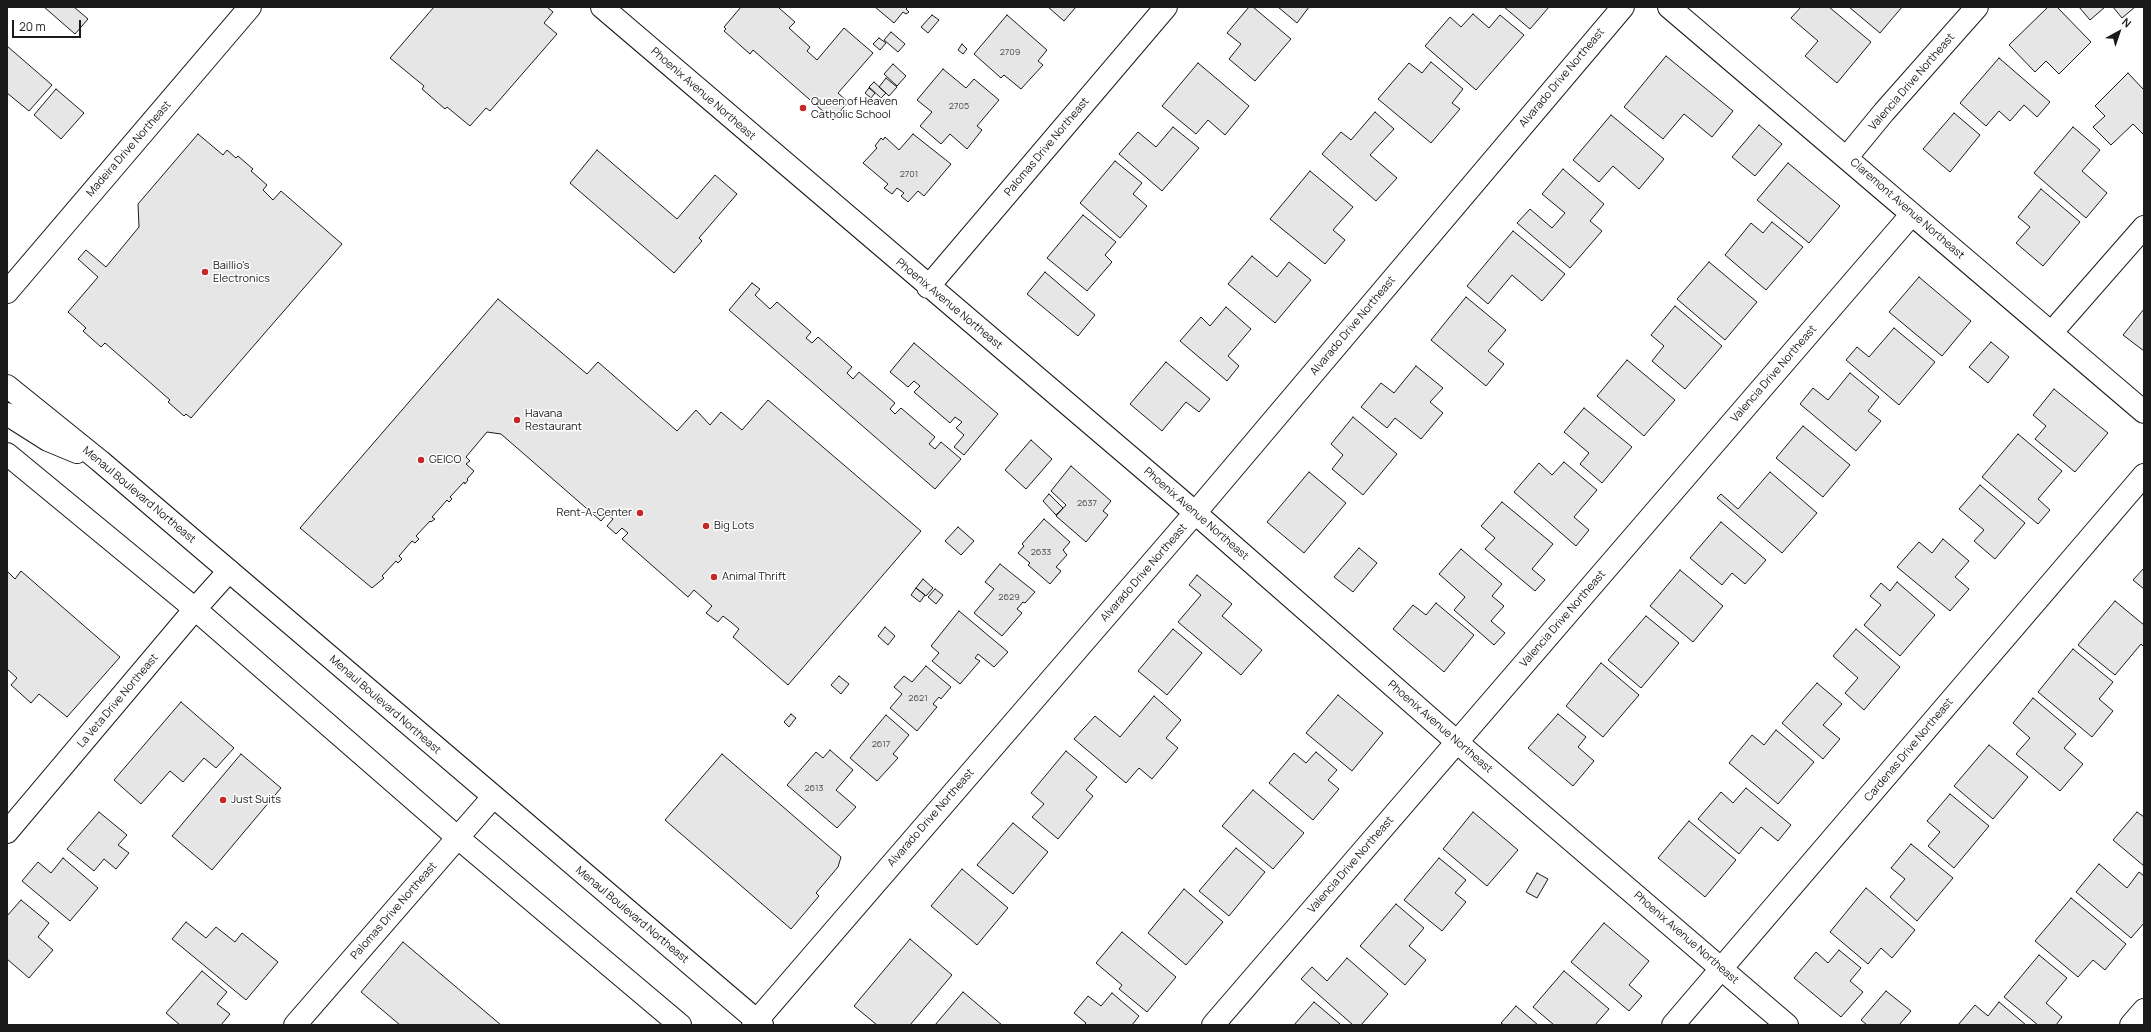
<!DOCTYPE html>
<html>
<head>
<meta charset="utf-8">
<style>
  body { margin:0 }
  #map { position:relative; width:2151px; height:1032px; overflow:hidden; background:#fff; font-family:Manrope,sans-serif }
  canvas { display:block }
  .frame { position:absolute; inset:0; border:8px solid #1a1a1a; pointer-events:none }
  .north { position:absolute; left:2099px; top:12px; width:40px; height:40px; -webkit-text-stroke:3px #fff; paint-order:stroke; rotate:40deg; font-size:11px; font-weight:700; line-height:16px; text-align:center; color:#1a1a1a }
  .north::after { content:''; display:block; margin:auto; width:14px; height:18px; background:#1a1a1a; clip-path:polygon(50% 0,100% 100%,50% 72%,0 100%) }
  .scale { position:absolute; left:12px; top:20px; width:69px; height:18px; box-sizing:border-box; border:2px solid #1a1a1a; border-top:0; padding-left:5px; font-size:12px; line-height:14px; white-space:nowrap; color:#1a1a1a; -webkit-text-stroke:3px #fff; paint-order:stroke }
</style>
</head>
<body>
<div id="map">
<canvas width="2151" height="1032"></canvas>
<div class="frame"></div>
<div class="north">N</div>
<div class="scale">20 m</div>
</div>
<script>
const c = document.querySelector('canvas').getContext('2d');
c.lineJoin = 'round';
function fill(path, color) {
  c.fillStyle = color;
  c.fill(path, 'evenodd');
}
function shape(rows) {
  const path = new Path2D();
  for (const r of rows) {
    path.moveTo(r[0], r[1]);
    for (let i = 2; i < r.length; i += 2) path.lineTo(r[i], r[i + 1]);
  }
  return path;
}
function trace(path, color, width, dash) {
  c.strokeStyle = color;
  c.lineWidth = width;
  c.lineCap = dash ? 'butt' : 'round';
  c.setLineDash(dash || []);
  c.stroke(path);
}
function label(font, color, halo, rows, align = 'center') {
  c.font = font + ' Manrope,sans-serif';
  c.lineWidth = 3;
  c.setLineDash([]);
  c.textBaseline = 'middle';
  c.strokeStyle = halo;
  c.fillStyle = color;
  for (const [text, x, y, turn = 0] of rows) {
    c.save();
    c.translate(x, y);
    c.rotate((+turn || 0) * Math.PI / 180);
    c.textAlign = isNaN(turn) ? turn : align;
    if (halo) c.strokeText(text, 0, 0);
    c.fillText(text, 0, 0);
    c.restore();
  }
}
const building = shape([
  [44,7,74,7,88,19,75,34,44,7],
  [434,7,547,7,553,12,544,23,557,34,490,111,486,108,470,126,447,107,445,109,422,89,424,86,390,58,434,7],
  [741,7,781,7,779,8,795,22,789,28,810,47,807,51,817,60,844,28,873,53,838,93,848,102,833,120,753,50,750,54,724,31,726,29,724,27,741,7],
  [875,7,908,7,906,9,909,12,906,14,903,12,894,23,875,7],
  [1048,7,1076,7,1064,21,1048,7],
  [1249,7,1253,7,1291,39,1255,81,1229,59,1241,44,1227,33,1249,7],
  [1278,7,1309,7,1297,23,1278,7],
  [1504,7,1549,7,1530,29,1504,7],
  [1801,7,1829,7,1871,42,1837,83,1805,56,1818,41,1791,18,1801,7],
  [1849,7,1902,7,1880,33,1849,7],
  [2048,7,2057,7,2091,42,2059,74,2046,61,2035,72,2009,45,2048,7],
  [2079,7,2105,7,2090,20,2079,7],
  [2113,7,2135,7,2122,18,2113,7],
  [1473,14,1489,28,1500,15,1524,35,1476,90,1425,46,1450,17,1461,27,1473,14],
  [932,15,939,20,928,33,921,27,932,15],
  [1007,15,1047,50,1038,61,1043,65,1021,89,1004,75,1001,78,974,54,1007,15],
  [891,32,905,44,898,52,884,40,891,32],
  [879,38,886,43,880,50,873,44,879,38],
  [962,44,967,49,963,54,958,50,962,44],
  [7,46,52,85,29,111,7,93,7,46],
  [1666,56,1733,111,1712,137,1684,114,1663,139,1624,107,1666,56],
  [1999,58,2050,102,2037,117,2024,105,2010,121,1999,111,1986,126,1960,103,1999,58],
  [1431,62,1463,89,1452,103,1460,109,1431,143,1378,99,1409,63,1422,73,1431,62],
  [1198,63,1249,106,1225,135,1208,120,1196,134,1162,106,1198,63],
  [893,64,906,76,897,86,884,74,893,64],
  [943,69,966,88,974,79,999,100,977,126,982,130,967,149,950,134,941,144,920,126,932,112,917,100,943,69],
  [2128,73,2144,90,2144,135,2133,124,2111,145,2093,127,2105,116,2095,106,2128,73],
  [886,78,897,87,889,96,879,87,886,78],
  [874,82,886,93,881,98,869,87,874,82],
  [869,88,875,93,871,98,865,93,869,88],
  [56,89,84,113,61,139,34,115,56,89],
  [1375,112,1394,129,1370,155,1397,178,1376,201,1322,154,1341,132,1351,140,1375,112],
  [1954,113,1980,135,1950,172,1923,149,1954,113],
  [1611,115,1664,159,1639,189,1613,166,1599,182,1573,160,1611,115],
  [1759,125,1782,144,1755,176,1732,157,1759,125],
  [1173,127,1199,148,1162,191,1119,154,1138,132,1156,147,1173,127],
  [2073,127,2100,150,2082,171,2107,193,2086,218,2034,173,2073,127],
  [198,134,223,155,227,150,236,158,238,156,253,169,251,171,267,185,263,190,273,200,281,191,342,244,191,418,186,414,184,416,168,402,170,400,105,343,101,347,83,331,86,328,68,312,98,277,78,259,86,250,106,267,139,227,138,204,198,134],
  [913,134,951,164,924,196,918,191,908,202,901,196,904,193,897,188,892,194,884,188,888,184,863,163,877,148,875,146,881,138,883,140,885,137,899,150,913,134],
  [597,150,677,219,715,175,737,194,699,238,702,241,674,273,570,183,597,150],
  [1115,161,1142,183,1133,194,1147,206,1120,238,1080,203,1115,161],
  [1788,163,1840,206,1809,243,1757,200,1788,163],
  [1563,169,1604,204,1590,221,1602,231,1570,268,1517,223,1530,209,1552,228,1565,213,1542,194,1563,169],
  [1310,171,1353,207,1333,230,1345,240,1325,264,1270,219,1310,171],
  [2041,189,2080,222,2043,266,2016,243,2030,227,2018,217,2041,189],
  [1083,215,1116,242,1105,255,1112,262,1087,291,1047,258,1083,215],
  [1772,222,1803,247,1766,290,1725,255,1751,223,1763,233,1772,222],
  [1513,231,1565,274,1542,301,1512,275,1488,304,1467,286,1513,231],
  [1252,256,1277,277,1289,262,1311,280,1275,323,1228,284,1252,256],
  [1709,262,1757,302,1725,340,1677,299,1709,262],
  [1045,272,1095,315,1078,336,1027,294,1045,272],
  [1919,277,1971,321,1942,356,1889,312,1919,277],
  [752,283,760,289,755,295,770,309,777,302,811,332,806,338,812,343,818,337,852,367,847,373,853,379,859,372,895,403,890,409,895,414,901,408,935,437,929,444,935,449,941,442,961,459,935,489,729,310,752,283],
  [1466,297,1506,330,1488,351,1504,364,1486,386,1431,340,1466,297],
  [498,299,587,374,598,362,677,431,696,410,710,425,721,412,742,430,768,400,921,531,788,685,733,637,739,629,732,623,723,616,718,622,706,613,712,606,694,590,688,597,622,539,628,533,622,528,616,534,607,526,613,519,607,514,601,521,501,434,487,432,466,457,470,461,466,464,474,471,467,479,468,480,465,484,464,482,450,497,452,499,449,502,447,500,440,508,432,517,435,519,431,522,430,521,416,536,419,539,415,543,412,541,399,556,402,559,398,563,396,561,382,576,384,578,372,588,300,528,498,299],
  [1675,306,1722,346,1685,389,1652,361,1664,346,1651,335,1675,306],
  [1226,307,1251,329,1228,356,1239,366,1227,381,1180,341,1201,317,1210,326,1226,307],
  [2144,309,2144,351,2123,335,2144,309],
  [1894,328,1935,362,1899,405,1846,360,1857,347,1869,357,1894,328],
  [1991,342,2009,357,1988,383,1969,367,1991,342],
  [914,343,998,414,964,455,954,447,964,435,956,428,962,422,955,417,950,423,914,392,920,386,914,381,908,387,890,372,914,343],
  [1627,360,1675,400,1644,436,1597,396,1627,360],
  [1166,362,1210,399,1199,412,1186,402,1162,431,1130,404,1166,362],
  [1416,366,1443,388,1430,402,1443,413,1421,439,1395,418,1387,428,1361,407,1381,383,1394,393,1416,366],
  [1850,373,1879,397,1868,411,1881,421,1856,451,1800,404,1813,388,1828,400,1850,373],
  [2054,389,2108,433,2075,472,2035,439,2046,426,2033,415,2054,389],
  [1584,408,1632,447,1602,483,1580,464,1589,453,1564,432,1584,408],
  [1353,417,1397,454,1363,495,1332,469,1343,455,1331,444,1353,417],
  [1803,426,1850,465,1823,497,1776,458,1803,426],
  [2018,434,2062,471,2038,499,2050,510,2038,524,1982,477,2018,434],
  [1031,440,1052,459,1026,489,1005,470,1031,440],
  [1564,462,1597,490,1574,517,1589,530,1576,546,1514,492,1539,463,1552,475,1564,462],
  [1071,466,1111,501,1103,511,1108,515,1086,542,1056,516,1066,505,1051,491,1071,466],
  [1309,472,1346,503,1304,553,1267,522,1309,472],
  [1770,472,1817,513,1782,553,1717,498,1721,494,1738,509,1770,472],
  [1980,485,2025,523,1995,559,1974,541,1984,530,1959,509,1980,485],
  [1049,494,1063,508,1056,515,1043,501,1049,494],
  [1502,502,1553,544,1532,569,1545,580,1535,591,1485,549,1495,538,1481,526,1502,502],
  [1044,519,1070,542,1063,550,1067,555,1056,567,1061,571,1050,584,1028,565,1030,563,1018,553,1024,546,1022,544,1044,519],
  [1721,522,1766,560,1745,584,1732,573,1722,585,1690,558,1721,522],
  [958,527,974,541,961,555,945,541,958,527],
  [1943,539,1969,561,1955,577,1969,589,1950,611,1897,567,1919,542,1932,553,1943,539],
  [1359,548,1377,563,1353,592,1334,577,1359,548],
  [1461,549,1502,584,1492,596,1504,606,1491,621,1505,633,1494,645,1454,610,1465,597,1439,574,1461,549],
  [1000,564,1035,592,1025,603,1023,602,1017,609,1022,613,1002,636,974,613,994,589,985,582,1000,564],
  [2144,568,2144,589,2133,580,2144,568],
  [1680,570,1723,606,1693,642,1650,606,1680,570],
  [7,571,15,579,21,571,120,657,67,717,39,694,31,703,11,685,17,678,7,669,7,571],
  [1197,575,1232,604,1222,616,1262,650,1241,675,1178,622,1201,595,1189,585,1197,575],
  [923,579,933,588,926,596,916,588,923,579],
  [1897,582,1935,615,1900,656,1864,625,1881,605,1870,596,1881,583,1890,591,1897,582],
  [916,588,925,595,920,602,911,595,916,588],
  [935,589,943,595,936,604,928,597,935,589],
  [2115,601,2144,625,2144,647,2141,644,2115,675,2078,645,2115,601],
  [1436,603,1474,635,1444,672,1393,629,1413,605,1426,615,1436,603],
  [959,611,1008,652,994,667,978,654,975,658,980,661,960,684,932,661,939,653,931,646,959,611],
  [1646,616,1679,643,1641,688,1608,660,1646,616],
  [885,627,895,636,888,645,878,636,885,627],
  [1173,629,1202,653,1167,695,1138,671,1173,629],
  [1856,629,1900,667,1864,710,1845,693,1858,678,1833,656,1856,629],
  [2073,649,2113,682,2099,699,2113,711,2092,737,2038,692,2073,649],
  [1601,663,1639,695,1603,737,1566,706,1601,663],
  [926,666,951,687,941,699,939,697,933,704,937,707,917,731,890,708,902,694,894,687,904,676,912,682,926,666],
  [839,676,849,684,841,694,831,685,839,676],
  [1817,683,1842,704,1823,725,1840,739,1823,759,1782,723,1817,683],
  [1338,695,1383,733,1352,771,1306,733,1338,695],
  [1154,696,1181,720,1166,738,1178,748,1152,779,1139,768,1126,783,1074,739,1095,716,1120,737,1154,696],
  [2033,698,2076,734,2064,748,2083,764,2060,791,2016,754,2030,738,2013,723,2033,698],
  [181,702,234,748,216,768,204,758,183,782,170,771,141,804,114,780,181,702],
  [791,714,796,718,789,727,784,722,791,714],
  [1558,714,1586,737,1578,747,1594,761,1573,786,1528,748,1558,714],
  [886,715,909,735,893,754,898,758,877,781,850,758,886,715],
  [1776,730,1814,762,1778,804,1729,763,1752,735,1764,745,1776,730],
  [1989,745,2028,777,1993,819,1954,786,1989,745],
  [830,750,853,770,836,790,856,807,837,828,787,785,816,752,823,758,830,750],
  [1066,751,1097,777,1086,790,1093,796,1058,839,1032,817,1044,804,1031,793,1066,751],
  [1316,752,1337,770,1328,780,1339,789,1313,820,1269,783,1294,753,1306,763,1316,752],
  [241,754,281,788,212,870,172,836,241,754],
  [722,754,841,857,838,867,816,893,819,896,791,929,665,820,722,754],
  [1746,788,1791,825,1778,841,1761,827,1739,854,1698,819,1721,792,1733,803,1746,788],
  [1253,790,1304,833,1273,869,1222,826,1253,790],
  [1950,794,1989,826,1954,868,1928,846,1940,832,1927,821,1950,794],
  [99,812,127,835,118,845,129,853,116,869,104,859,94,871,67,849,99,812],
  [1473,812,1518,850,1487,886,1443,849,1473,812],
  [2137,812,2144,817,2144,866,2113,840,2137,812],
  [1689,821,1736,860,1705,897,1658,858,1689,821],
  [1013,823,1048,852,1013,894,977,865,1013,823],
  [1911,844,1953,878,1917,921,1890,897,1905,879,1891,868,1911,844],
  [1236,848,1265,872,1229,916,1199,891,1236,848],
  [63,858,98,888,70,921,22,881,38,862,51,873,63,858],
  [1439,858,1466,880,1455,893,1466,902,1442,931,1404,900,1439,858],
  [2099,864,2127,888,2139,872,2144,876,2144,923,2131,938,2076,892,2099,864],
  [962,869,1008,908,977,945,931,906,962,869],
  [1537,873,1548,879,1537,898,1526,892,1537,873],
  [1866,888,1915,930,1892,958,1881,948,1868,964,1830,932,1866,888],
  [1184,889,1223,922,1186,965,1148,933,1184,889],
  [2071,898,2126,944,2105,970,2093,960,2078,977,2035,941,2071,898],
  [21,900,49,923,38,937,53,950,29,978,7,959,7,916,21,900],
  [1396,904,1424,928,1409,946,1426,960,1405,985,1360,946,1396,904],
  [186,922,206,938,216,927,235,942,242,933,278,962,246,1000,172,939,186,922],
  [1604,923,1649,961,1629,985,1642,996,1629,1011,1571,962,1604,923],
  [1122,932,1176,977,1147,1012,1119,989,1122,985,1096,963,1122,932],
  [910,939,952,975,910,1025,877,1025,854,1006,910,939],
  [403,942,501,1025,400,1025,361,992,403,942],
  [1839,950,1861,968,1850,981,1863,992,1841,1017,1794,978,1816,952,1828,963,1839,950],
  [2039,955,2067,978,2046,1003,2062,1017,2056,1025,2038,1025,2004,997,2039,955],
  [1347,958,1388,994,1361,1025,1353,1025,1301,979,1312,967,1327,981,1347,958],
  [202,971,227,992,217,1004,230,1014,221,1025,180,1025,166,1013,202,971],
  [1564,971,1609,1009,1595,1025,1554,1025,1533,1007,1564,971],
  [1886,991,1911,1011,1899,1025,1867,1025,1861,1020,1886,991],
  [963,992,1002,1025,935,1025,963,992],
  [1112,993,1139,1016,1132,1025,1084,1025,1086,1023,1074,1013,1088,996,1101,1006,1112,993],
  [1314,1002,1340,1024,1340,1025,1294,1025,1314,1002],
  [1999,1002,2026,1025,1958,1025,1975,1005,1988,1016,1999,1002],
  [1516,1006,1538,1025,1504,1025,1501,1023,1516,1006]
]);
fill(building, '#e6e6e6');
trace(building, '#1a1a1a', 1);
const minor = shape([
  [602,7,1177,497,1473,756,1787,1025],
  [1669,7,2144,412],
  [1847,157,1884,112,1977,7],
  [928,287,1166,7],
  [7,292,250,7],
  [2052,332,2144,227],
  [7,832,195,609,229,571],
  [295,1025,493,797],
  [753,1025,1195,513,1623,7],
  [1213,1025,1912,214],
  [1673,1025,2144,475],
  [2131,1025,2144,1010]
]);
const major = shape([
  [7,386,100,461,762,1025],
  [7,414,48,440,77,452],
  [7,454,195,609,457,837,680,1025]
]);
trace(minor, '#1a1a1a', 24);
trace(major, '#1a1a1a', 24);
trace(minor, '#fff', 22);
trace(major, '#fff', 22);
for (const [x, y, r, color] of [
  [803,108,4,"#c62828"],
  [205,272,4,"#c62828"],
  [517,420,4,"#c62828"],
  [421,460,4,"#c62828"],
  [640,513,4,"#c62828"],
  [706,526,4,"#c62828"],
  [714,577,4,"#c62828"],
  [223,800,4,"#c62828"]
]) {
  const dot = new Path2D();
  dot.arc(x, y, r, 0, 2 * Math.PI);
  c.fillStyle = color;
  c.fill(dot);
  trace(dot, '#fff', 1.5);
}
label('9px', '#4d4d4d', null, [
  ["2709",1010,52],
  ["2705",959,106],
  ["2701",909,174],
  ["2637",1087,503],
  ["2633",1041,552],
  ["2629",1009,597],
  ["2621",918,698],
  ["2617",881,744],
  ["2613",814,788]
]);
label('11px', '#1a1a1a', '#fff', [
  ["Alvarado Drive Northeast",1562,78,-50],
  ["Valencia Drive Northeast",1912,82,-49],
  ["Phoenix Avenue Northeast",703,94,41],
  ["Palomas Drive Northeast",1047,147,-50],
  ["Madeira Drive Northeast",129,149,-49],
  ["Claremont Avenue Northeast",1907,209,41],
  ["Phoenix Avenue Northeast",949,304,40],
  ["Alvarado Drive Northeast",1353,326,-50],
  ["Valencia Drive Northeast",1774,374,-49],
  ["Menaul Boulevard Northeast",139,495,40],
  ["Phoenix Avenue Northeast",1196,514,41],
  ["Alvarado Drive Northeast",1144,573,-49],
  ["Valencia Drive Northeast",1563,619,-49],
  ["La Veta Drive Northeast",118,701,-50],
  ["Menaul Boulevard Northeast",385,705,41],
  ["Phoenix Avenue Northeast",1440,727,41],
  ["Cardenas Drive Northeast",1909,750,-50],
  ["Alvarado Drive Northeast",931,818,-49],
  ["Valencia Drive Northeast",1351,865,-49],
  ["Palomas Drive Northeast",394,911,-49],
  ["Menaul Boulevard Northeast",632,915,40],
  ["Phoenix Avenue Northeast",1686,938,41]
]);
label('11px', '#1a1a1a', '#fff', [
  ["Queen of Heaven",811,102],
  ["Catholic School",811,115],
  ["Baillio's",213,266],
  ["Electronics",213,279],
  ["Havana",525,414],
  ["Restaurant",525,427],
  ["GEICO",429,460],
  ["Rent-A-Center",632,513,"right"],
  ["Big Lots",714,526],
  ["Animal Thrift",722,577],
  ["Just Suits",231,800]
], 'left');
</script>
</body>
</html>
